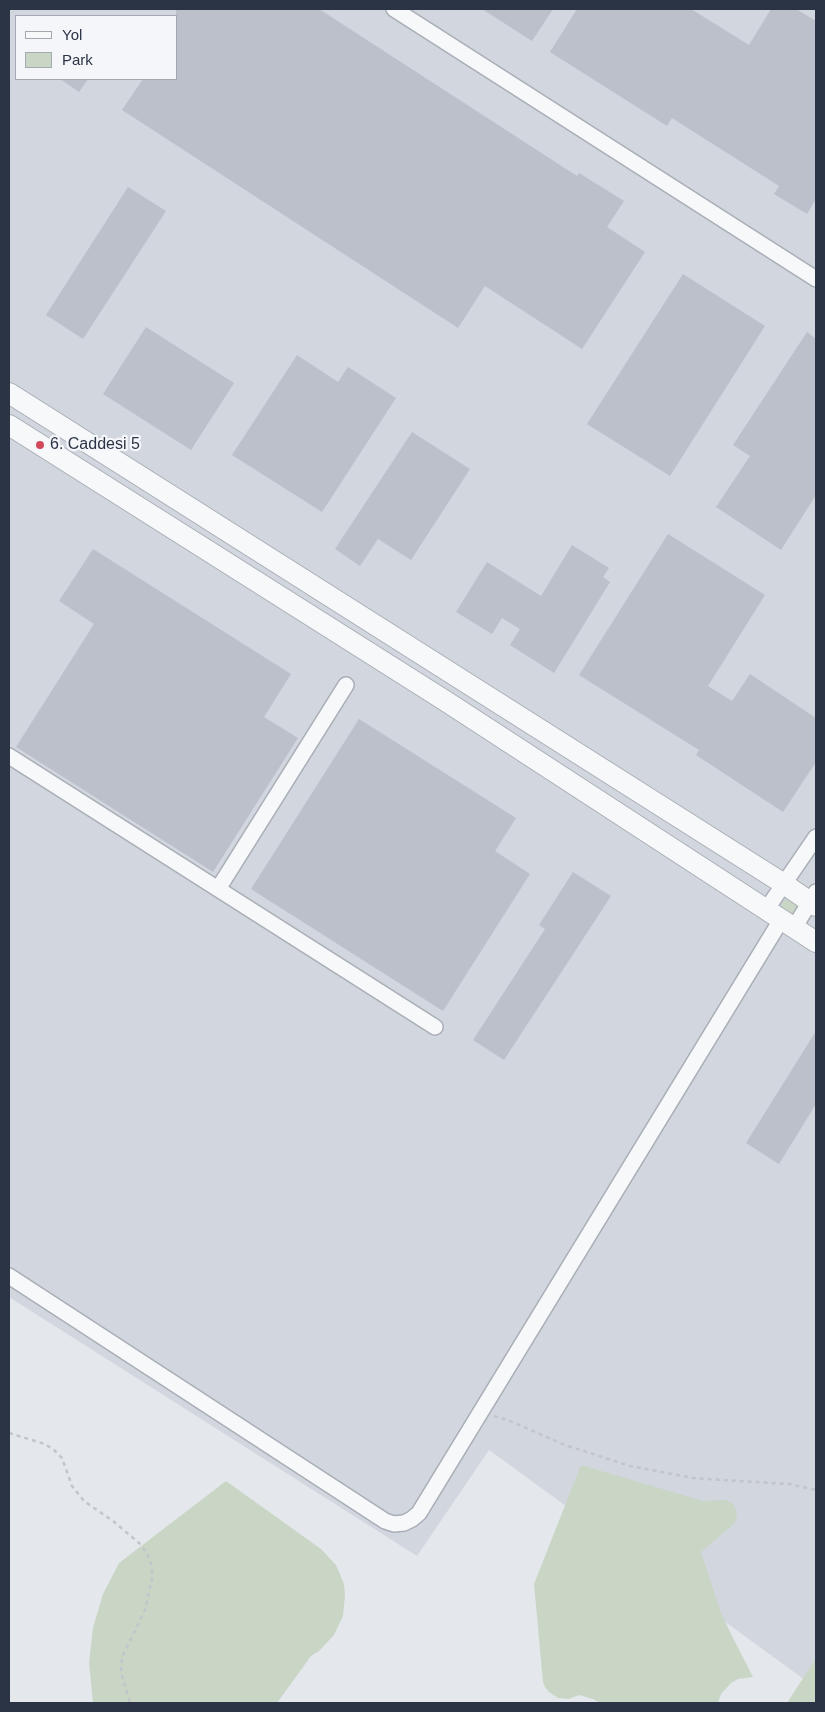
<!DOCTYPE html>
<html>
<head>
<meta charset="utf-8">
<style>
  body { margin:0 }
  #map { position:relative; width:825px; height:1712px; overflow:hidden; background:#e4e7ec; font-family:Arial,sans-serif }
  canvas { display:block }
  .frame { position:absolute; inset:0; border:10px solid #2b3445; pointer-events:none }
  .legend { position:absolute; left:15px; top:15px; width:162px; height:65px; box-sizing:border-box; background:#f4f6f9; border:1px solid #a4a8b1; margin:0; padding:6px 9px; list-style:none; font-size:15px; color:#2b3445 }
  .legend li { display:flex; align-items:center; gap:10px; height:25px }
  .legend b { width:25px; border:1px solid #a4a8b1 }
</style>
</head>
<body>
<div id="map">
<canvas width="825" height="1712"></canvas>
<div class="frame"></div>
<ul class="legend">
<li><b style="height:6px;background:#f7f8fa"></b>Yol</li>
<li><b style="height:14px;background:#c9d6c5"></b>Park</li>
</ul>
</div>
<script>
const c = document.querySelector('canvas').getContext('2d');
c.lineJoin = 'round';
function fill(path, color) {
  c.fillStyle = color;
  c.fill(path, 'evenodd');
}
function shape(rows) {
  const path = new Path2D();
  for (const r of rows) {
    if (r.length === 3) {
      path.moveTo(r[0] + r[2], r[1]);
      path.arc(r[0], r[1], r[2], 0, 2 * Math.PI);
      continue;
    }
    path.moveTo(r[0], r[1]);
    for (let i = 2; i < r.length; i += 2) path.lineTo(r[i], r[i + 1]);
  }
  return path;
}
function trace(path, color, width, dash) {
  c.strokeStyle = color;
  c.lineWidth = width;
  c.lineCap = dash ? 'butt' : 'round';
  c.setLineDash(dash || []);
  c.stroke(path);
}
function label(font, color, halo, rows, align = 'center') {
  c.font = font + ' Arial,sans-serif';
  c.lineWidth = 4.5;
  c.setLineDash([]);
  c.textBaseline = 'middle';
  c.strokeStyle = halo;
  c.fillStyle = color;
  for (const [text, x, y, turn = 0] of rows) {
    c.save();
    c.translate(x, y);
    c.rotate((+turn || 0) * Math.PI / 180);
    c.textAlign = isNaN(turn) ? turn : align;
    if (halo) c.strokeText(text, 0, 0);
    c.fillText(text, 0, 0);
    c.restore();
  }
}
fill(shape([
  [9,9,816,9,816,1688,489,1450,417,1556,9,1297],
  [16,16,176,16,176,79,16,79]
]), '#d2d6de');
fill(shape([
  [789,907,8],
  [581,1465,703,1501,727,1500,734,1505,737,1514,735,1523,701,1552,721,1613,731,1634,753,1677,738,1679,731,1683,721,1694,718,1703,600,1703,593,1699,579,1695,569,1699,558,1698,549,1692,545,1687,543,1682,534,1584],
  [226,1481,321,1549,336,1565,344,1584,345,1595,343,1616,334,1635,319,1651,311,1656,277,1703,93,1703,89,1663,93,1628,103,1594,119,1563],
  [816,1658,816,1703,787,1703]
]), '#c9d6c5');
fill(shape([
  [176,9,319,9,577,176,579,173,624,201,607,227,645,252,582,349,485,286,458,328,122,110,143,79,176,79],
  [482,9,553,9,532,41],
  [577,9,691,9,749,45,771,9,796,9,816,21,816,199,807,214,774,194,779,186,672,118,667,126,550,52],
  [60,79,88,79,79,92],
  [128,187,166,211,83,339,46,315],
  [683,274,765,326,670,476,587,424],
  [146,327,234,383,191,450,103,394],
  [807,332,816,339,816,495,781,550,716,507,750,456,733,445],
  [297,355,338,382,348,367,396,398,322,512,232,455],
  [412,432,470,469,411,560,378,539,360,566,335,549],
  [668,534,765,595,708,686,732,701,750,674,816,718,816,762,783,812,696,755,699,750,579,675],
  [572,545,609,568,603,577,610,582,554,673,510,645,520,629,502,618,492,634,456,612,487,562,541,596],
  [93,549,291,674,264,717,298,738,213,872,16,747,94,624,59,601],
  [359,719,516,818,495,851,530,874,443,1011,251,889],
  [573,872,611,896,504,1060,473,1040,545,929,539,925],
  [816,1031,816,1104,779,1164,746,1143]
]), '#bbc0ca');
const minor = shape([
  [394,9,816,279],
  [9,756,435,1027],
  [218,889,346,685],
  [766,910,816,837],
  [794,928,816,892],
  [9,1276,385,1521,394,1524,404,1523,412,1519,419,1513,781,920]
]);
const tertiary = shape([
  [9,393,784,884,816,906],
  [9,425,444,700,816,942]
]);
trace(minor, '#a9aeb7', 18);
trace(tertiary, '#a9aeb7', 22);
trace(shape([
  [494,1416,508,1420,565,1445,630,1466,693,1478,789,1484,816,1490],
  [9,1433,45,1444,54,1450,62,1458,72,1486,84,1501,113,1521,139,1543,147,1553,152,1566,152,1579,145,1610,122,1657,121,1672,130,1703]
]), '#c2c5cb', 2.5, [4, 4]);
trace(minor, '#f7f8fa', 15);
trace(tertiary, '#f7f8fa', 20);
for (const [x, y, r, color] of [
  [40,445,5,"#d1495b"]
]) {
  const dot = new Path2D();
  dot.arc(x, y, r, 0, 2 * Math.PI);
  c.fillStyle = color;
  c.fill(dot);
  trace(dot, '#f4f6f9', 2);
}
label('16px', '#2b3445', '#f4f6f9', [
  ["6. Caddesi 5",50,445]
], 'left');
</script>
</body>
</html>
